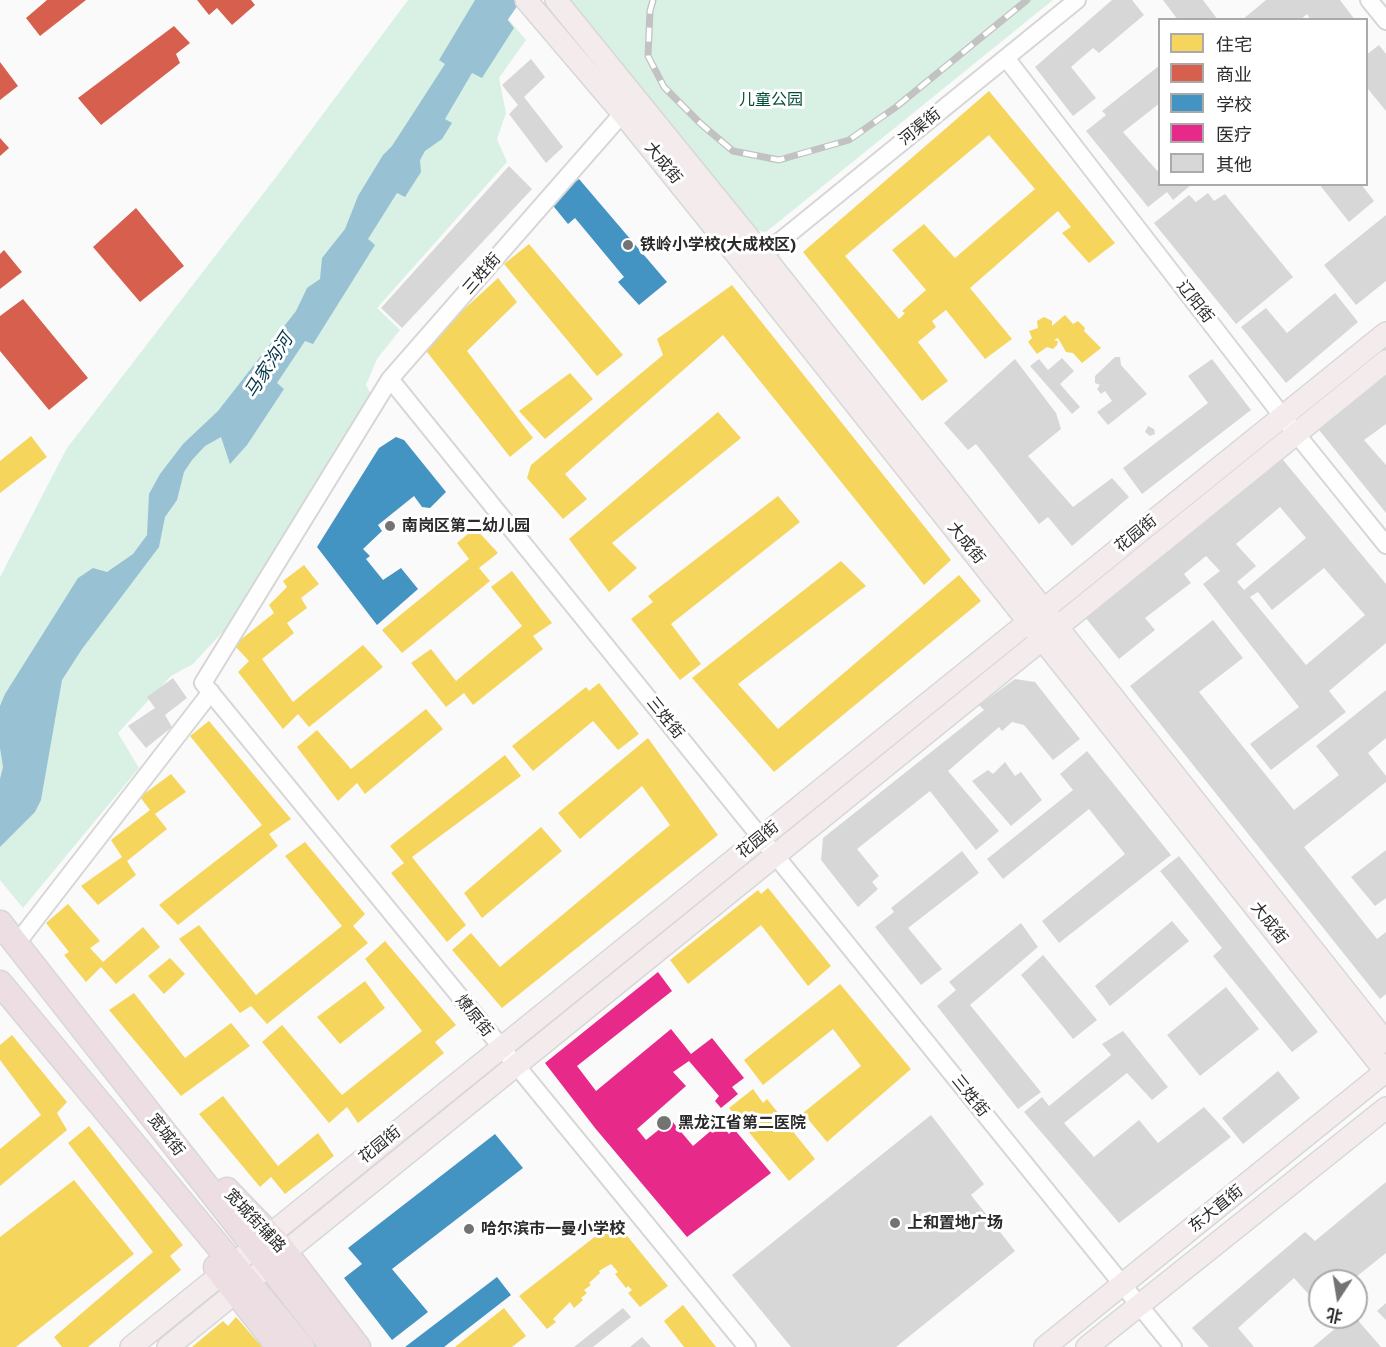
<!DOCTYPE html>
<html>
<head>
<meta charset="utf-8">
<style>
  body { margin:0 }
  #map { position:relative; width:1386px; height:1347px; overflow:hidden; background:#fafafa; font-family:"Work Sans","Noto Sans SC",sans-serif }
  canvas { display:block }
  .legend { position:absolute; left:1158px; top:18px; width:210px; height:168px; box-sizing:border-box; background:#fff; border:2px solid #aaaaab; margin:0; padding:8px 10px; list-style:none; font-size:18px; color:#2b2b2c }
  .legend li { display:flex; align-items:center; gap:12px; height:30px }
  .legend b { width:30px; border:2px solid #aaaaab }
  .north { position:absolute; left:1308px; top:1269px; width:60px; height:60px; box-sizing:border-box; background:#fff; border:2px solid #aaaaab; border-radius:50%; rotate:192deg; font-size:16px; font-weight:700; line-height:24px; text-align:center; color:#2b2b2c }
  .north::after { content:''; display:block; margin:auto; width:21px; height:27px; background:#737374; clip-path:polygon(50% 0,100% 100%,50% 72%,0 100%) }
</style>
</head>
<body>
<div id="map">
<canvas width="1386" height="1347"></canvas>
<ul class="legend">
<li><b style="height:16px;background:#f6d55c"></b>住宅</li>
<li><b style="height:16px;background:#d6604d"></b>商业</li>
<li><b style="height:16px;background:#4393c3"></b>学校</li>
<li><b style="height:16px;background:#e7298a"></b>医疗</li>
<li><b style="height:16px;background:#d7d7d7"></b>其他</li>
</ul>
<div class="north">北</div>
</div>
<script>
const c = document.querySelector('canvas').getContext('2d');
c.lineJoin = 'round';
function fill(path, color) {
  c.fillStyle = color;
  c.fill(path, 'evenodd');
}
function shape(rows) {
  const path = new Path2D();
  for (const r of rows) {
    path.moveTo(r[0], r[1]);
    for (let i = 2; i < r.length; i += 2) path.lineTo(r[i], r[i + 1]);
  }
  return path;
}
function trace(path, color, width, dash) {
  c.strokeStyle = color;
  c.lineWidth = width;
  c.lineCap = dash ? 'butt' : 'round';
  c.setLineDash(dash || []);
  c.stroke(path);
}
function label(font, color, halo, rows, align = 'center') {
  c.font = font + ' "Work Sans","Noto Sans SC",sans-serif';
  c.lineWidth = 6;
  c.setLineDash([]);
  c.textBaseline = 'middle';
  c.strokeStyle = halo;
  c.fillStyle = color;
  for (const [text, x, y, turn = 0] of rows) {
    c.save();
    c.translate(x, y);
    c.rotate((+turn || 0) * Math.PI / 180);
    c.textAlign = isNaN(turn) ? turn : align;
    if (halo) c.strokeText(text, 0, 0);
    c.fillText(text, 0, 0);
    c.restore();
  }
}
fill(shape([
  [408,0,492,0,526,40,499,78,506,113,497,139,507,162,377,308,400,330,377,359,366,385,381,413,244,609,193,664,171,676,118,733,139,768,23,908,0,880,0,577,67,448,276,177],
  [564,0,1053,0,766,232,747,229]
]), '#d9f1e5');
fill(shape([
  [475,0,492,0,514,28,482,78,472,73,445,119,452,123,442,139,425,151,420,160,421,172,405,197,397,193,368,239,375,245,313,344,305,341,277,383,284,389,247,445,230,464,221,437,205,446,192,460,184,472,177,500,165,517,159,547,82,649,62,680,41,800,35,812,0,847,0,779,3,767,0,748,0,706,5,694,78,578,93,568,107,572,133,554,147,535,149,494,160,474,183,444,218,411,296,311,307,288,320,279,322,258,345,229,358,196,383,155,392,146,445,64,439,60]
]), '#99c1d4');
fill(shape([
  [989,91,1115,243,1089,263,1062,233,1071,227,1058,211,970,288,1012,339,985,359,946,310,932,321,936,327,918,342,948,381,922,401,803,252],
  [989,135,1035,189,955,258,924,224,892,250,926,290,902,311,905,313,899,319,845,256],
  [529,244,623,355,597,376,504,264],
  [498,278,517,302,467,351,533,438,510,457,423,347],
  [732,285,951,560,924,585,723,335,565,474,587,499,563,519,527,478,531,465,663,355,657,339],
  [1065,315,1073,324,1078,321,1085,328,1084,331,1101,348,1082,363,1073,353,1066,352,1058,338,1054,340,1058,341,1057,345,1053,349,1047,347,1037,354,1028,342,1032,338,1029,331,1038,328,1037,321,1044,317,1052,321,1052,326],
  [570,373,593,399,545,439,519,411],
  [718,412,741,438,612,543,637,568,609,592,569,539],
  [31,436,47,457,0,493,0,461],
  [778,496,800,522,671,624,701,664,680,680,631,619,653,602,648,596],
  [475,528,498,553,479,568,490,581,402,653,382,630,469,559,457,543],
  [841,561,866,586,738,684,778,729,959,575,981,601,774,772,692,678],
  [304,565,319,584,301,598,307,608,287,623,294,633,262,659,293,702,363,645,383,667,309,727,298,714,283,729,238,672,249,661,234,645,274,613,269,605,287,587,283,581],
  [512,571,552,623,533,636,543,649,473,705,464,693,446,707,411,663,431,649,456,681,522,626,491,587],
  [599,683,639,734,618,750,593,721,533,771,512,746,586,687,589,691],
  [426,709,443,729,365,794,357,783,338,801,297,747,317,730,351,769],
  [209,721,291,819,269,834,278,846,178,925,159,905,262,825,190,736],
  [648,738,718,835,502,1008,452,950,471,933,500,967,670,825,642,786,580,839,558,813],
  [505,755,521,776,412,857,466,925,447,942,391,873,404,863,390,846],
  [171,774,186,792,155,814,167,829,127,861,136,875,98,905,81,886,122,857,111,840,150,810,140,797],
  [541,827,562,851,482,918,464,893],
  [305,842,365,914,353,926,368,943,267,1024,251,1006,240,1013,179,939,199,925,256,995,342,926,285,856],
  [768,888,831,966,808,986,761,925,688,984,670,960,758,890,761,894],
  [68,904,100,941,90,948,103,962,143,927,160,947,116,984,101,967,86,982,64,955,69,952,46,923],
  [385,941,456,1025,435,1042,444,1053,358,1123,347,1107,329,1123,262,1042,282,1025,342,1095,422,1031,365,959],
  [170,958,185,974,164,994,148,976],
  [365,981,385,1008,340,1044,317,1017],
  [840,984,911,1069,827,1142,803,1113,861,1066,833,1029,763,1085,744,1060],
  [134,993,185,1058,231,1023,250,1046,181,1096,109,1010],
  [12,1035,67,1102,57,1113,67,1130,0,1186,0,1149,41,1115,0,1060,0,1045],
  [753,1089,763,1103,767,1099,815,1159,789,1181,729,1108],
  [223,1096,278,1166,318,1133,334,1156,285,1194,271,1177,260,1187,199,1114],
  [89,1126,183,1245,170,1256,181,1270,88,1347,62,1347,54,1337,153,1252,68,1143],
  [74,1180,134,1254,16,1347,0,1347,0,1237],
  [615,1221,668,1286,640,1307,628,1293,632,1290,628,1286,626,1288,615,1274,618,1272,611,1264,599,1271,600,1273,589,1283,591,1285,584,1290,587,1293,581,1298,583,1300,574,1308,570,1302,553,1319,556,1322,547,1329,519,1296],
  [683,1305,716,1347,684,1347,664,1321],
  [504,1308,526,1336,512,1347,455,1347],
  [236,1317,262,1347,192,1347,223,1321,228,1326]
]), '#f6d55c');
fill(shape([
  [47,0,86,0,40,36,26,18],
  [197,0,251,0,255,5,232,25,217,8,209,15],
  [174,26,190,43,176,54,180,63,101,125,78,98],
  [0,62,18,86,0,100],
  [0,138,9,148,0,156],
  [136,208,184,266,140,302,93,247],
  [4,250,22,272,0,289,0,254],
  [23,299,88,378,49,410,0,351,0,316]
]), '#d6604d');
fill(shape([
  [579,179,667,282,639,305,618,282,624,277,575,218,568,224,550,202],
  [396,437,404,440,446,492,430,508,422,507,414,496,378,525,382,531,363,549,370,556,366,559,383,580,401,568,418,589,377,625,317,547,379,448],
  [495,1134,523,1168,392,1269,428,1312,392,1340,344,1278,362,1264,348,1248],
  [497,1277,511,1295,444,1347,405,1347]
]), '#4393c3');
fill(shape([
  [658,972,672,991,577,1066,596,1091,671,1029,691,1054,712,1038,744,1078,732,1087,738,1094,721,1108,715,1101,719,1096,689,1061,673,1072,686,1086,637,1129,646,1140,671,1120,693,1146,720,1123,729,1134,734,1129,771,1173,687,1237,595,1128,545,1063]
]), '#e7298a');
trace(shape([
  [478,39,505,0]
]), '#99c1d4', 27);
fill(shape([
  [1112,0,1132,0,1144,15,1099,53,1093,48,1071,67,1096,98,1073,116,1035,67],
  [1163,0,1203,0,1218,20,1178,20],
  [1266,0,1340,0,1355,20,1311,20,1307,14,1300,20,1242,20],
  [1379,45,1386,54,1386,111,1368,89,1366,90,1366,55],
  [531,59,545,77,524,97,563,147,546,163,509,114,518,105,502,85],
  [1160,65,1160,103,1123,132,1160,174,1160,184,1192,184,1173,200,1167,192,1148,207,1086,131,1106,115,1102,111],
  [509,166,532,189,402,328,381,308],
  [1319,184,1361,184,1374,201,1349,222],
  [1208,193,1214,201,1225,194,1293,277,1236,324,1154,223,1189,195,1196,202],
  [1386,215,1386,281,1356,305,1324,265],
  [1335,293,1358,322,1286,383,1241,327,1266,308,1287,333],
  [1115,357,1120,357,1121,365,1147,394,1108,425,1097,412,1112,401,1105,391,1101,394,1097,389,1100,385,1095,383,1095,376],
  [1062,358,1074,371,1060,384,1080,407,1072,414,1030,366,1039,359,1048,370],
  [1015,359,1056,413,1061,429,1028,456,1073,507,1112,478,1129,497,1072,546,1048,517,1039,524,976,444,968,450,944,423],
  [1212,359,1251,410,1142,494,1123,468,1208,403,1188,376],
  [1384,372,1386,375,1386,424,1364,440,1386,465,1386,513,1315,425],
  [1148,426,1154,429,1155,434,1150,436,1145,432],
  [1279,455,1386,584,1386,643,1329,691,1346,712,1271,770,1250,744,1299,707,1203,584,1220,571,1206,556,1184,574,1191,583,1145,618,1155,630,1119,659,1085,617],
  [1280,507,1306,538,1244,590,1237,582,1256,566,1236,544],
  [1324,568,1365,615,1306,665,1250,597,1258,592,1272,610],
  [1213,620,1243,658,1199,692,1294,810,1339,775,1316,746,1386,690,1386,738,1368,753,1386,776,1386,782,1304,847,1377,939,1386,932,1386,994,1380,999,1130,686],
  [173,678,187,698,165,715,172,727,146,748,128,726,155,708,147,697],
  [1015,679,1035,682,1080,739,1053,760,1024,725,1012,722,1002,731,999,727,948,771,999,831,976,850,930,791,857,849,879,876,872,882,878,889,858,907,821,860,823,838,984,710,979,705],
  [1087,751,1171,855,1059,943,1042,921,1125,854,1089,809,1003,879,987,859,1073,790,1060,774],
  [1005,762,1015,776,1021,772,1042,800,1011,826,972,781,988,770,993,774],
  [1386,850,1386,898,1375,906,1351,877],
  [962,851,979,873,908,928,942,969,921,985,875,927,894,912,891,908],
  [1179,856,1318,1032,1292,1052,1213,956,1222,948,1160,871],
  [1172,921,1189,941,1110,1006,1095,986],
  [1021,923,1038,947,970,1005,1041,1092,1018,1109,937,1006,956,990,949,982],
  [1043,955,1097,1020,1073,1039,1021,975],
  [1226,987,1259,1029,1200,1076,1167,1035],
  [1123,1031,1168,1087,1152,1100,1127,1073,1064,1123,1094,1157,1139,1120,1158,1143,1204,1107,1231,1137,1119,1223,1024,1112,1042,1097,1049,1106,1111,1055,1102,1044],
  [1278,1071,1300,1098,1243,1144,1222,1118],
  [931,1115,984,1184,971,1195,1015,1251,896,1347,791,1347,732,1275],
  [1386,1182,1386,1253,1351,1281,1320,1281,1320,1307,1294,1278,1238,1328,1254,1347,1209,1347,1192,1328,1305,1232,1315,1241],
  [1386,1303,1386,1320,1377,1311],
  [623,1308,631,1317,593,1347,574,1347],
  [1349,1317,1355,1317,1381,1347,1313,1347],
  [642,1337,651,1347,630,1347]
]), '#d7d7d7');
const minor = shape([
  [1369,0,1386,21],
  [1006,58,1290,426,1386,545],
  [629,106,390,379,1173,1347],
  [763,255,1077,0],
  [390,379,203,683,747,1347],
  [17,943,211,692]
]);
const major = shape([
  [526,0,623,114,752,274,1386,1072],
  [556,0,763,255,1386,1042],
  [131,1347,1386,333],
  [168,1347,1386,361],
  [1045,1347,1386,1071],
  [1087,1347,1386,1108]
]);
const highway = shape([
  [0,923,333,1347],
  [0,983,302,1347],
  [227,1190,278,1243,358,1347],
  [216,1267,279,1347]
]);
trace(minor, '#d6d6d6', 20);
trace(major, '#d7d7d7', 24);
trace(highway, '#d7d7d7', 27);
trace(minor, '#fefefe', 16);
trace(major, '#f4ebed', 21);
trace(highway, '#ecdee2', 24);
const rail = shape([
  [653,0,650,11,648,56,664,87,701,124,733,151,779,160,849,140,896,107,1027,0]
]);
trace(rail, '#c2c2c2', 7);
trace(rail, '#fff', 4.5, [14]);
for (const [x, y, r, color] of [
  [628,245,6,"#737374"],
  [390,526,6,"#737374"],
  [664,1123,8,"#737374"],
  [895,1223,6,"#737374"],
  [469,1229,6,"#737374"]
]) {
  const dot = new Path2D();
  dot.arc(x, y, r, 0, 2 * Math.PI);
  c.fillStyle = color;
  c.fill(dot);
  trace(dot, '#fff', 2);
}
label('16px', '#004e35', '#fff', [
  ["儿童公园",771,100]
]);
label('16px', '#2b2b2c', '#fff', [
  ["河渠街",920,127,-39],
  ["大成街",663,163,51],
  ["三姓街",482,274,-49],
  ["辽阳街",1195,302,52],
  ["花园街",1136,534,-39],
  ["大成街",966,543,51],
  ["三姓街",665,718,51],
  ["花园街",758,840,-39],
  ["大成街",1269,923,52],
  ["燎原街",474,1016,51],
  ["三姓街",970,1096,51],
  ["宽城街",166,1135,52],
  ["花园街",380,1145,-39],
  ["东大直街",1216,1209,-39],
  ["宽城街辅路",255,1221,47]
]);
label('bold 16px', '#2b2b2c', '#fff', [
  ["铁岭小学校(大成校区)",640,245],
  ["南岗区第二幼儿园",402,526],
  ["黑龙江省第二医院",678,1123],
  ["上和置地广场",907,1223],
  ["哈尔滨市一曼小学校",481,1229]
], 'left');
label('italic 18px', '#023649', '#fff', [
  ["马家沟河",269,366,-57]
]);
</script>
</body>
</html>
